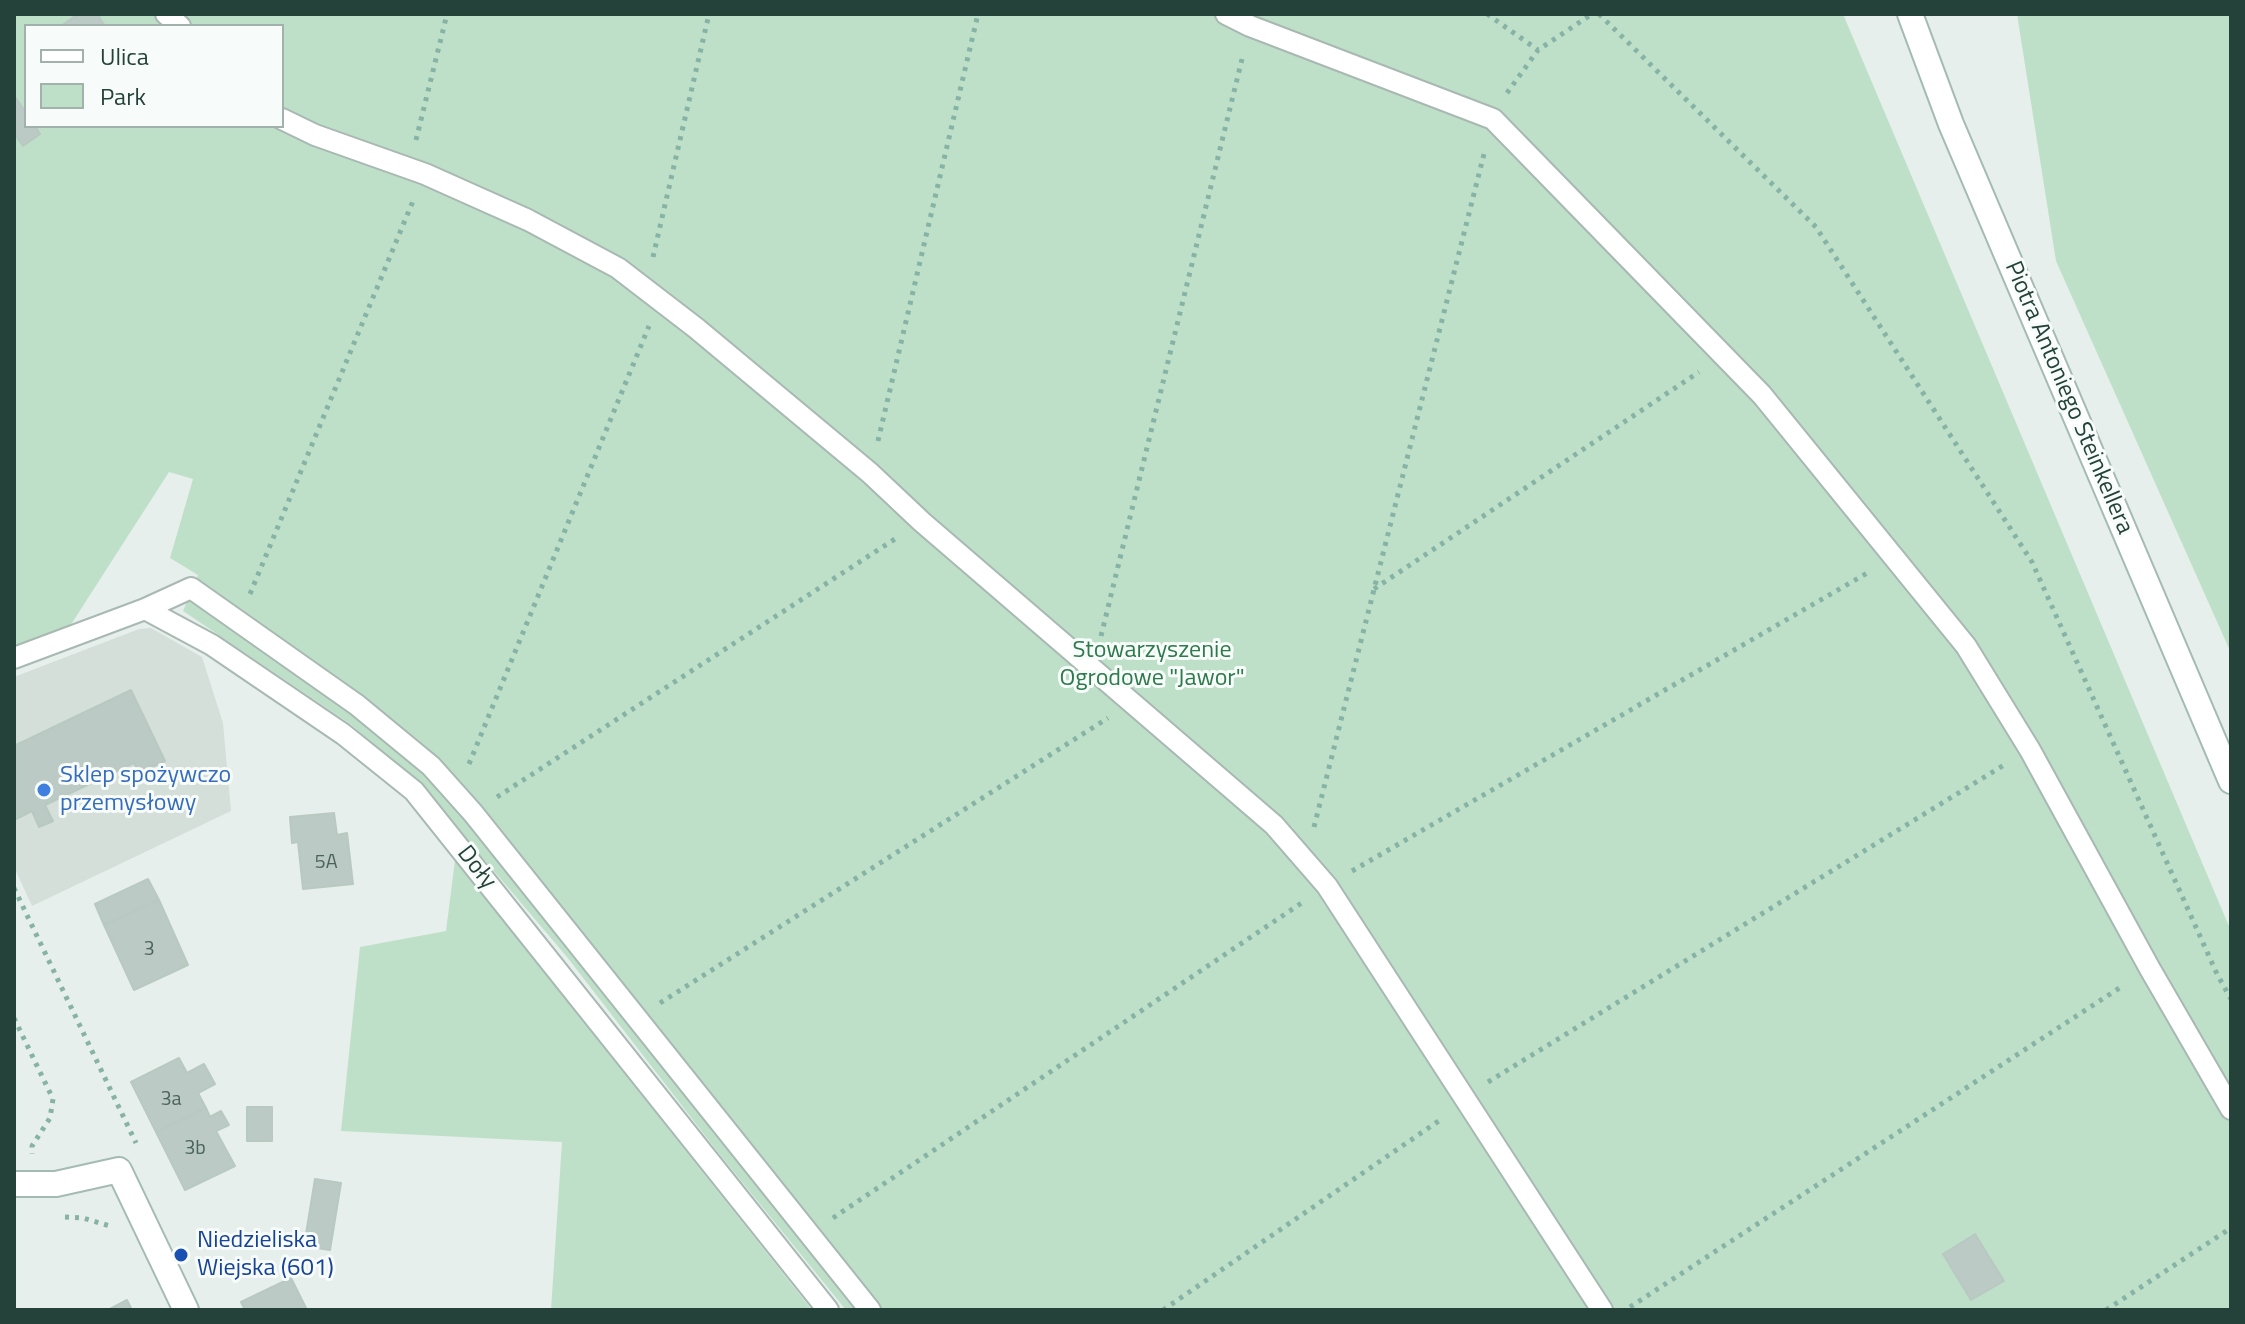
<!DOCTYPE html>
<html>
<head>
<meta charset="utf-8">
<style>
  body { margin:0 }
  #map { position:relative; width:2245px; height:1324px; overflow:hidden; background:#e6efeb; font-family:"Titillium Web",sans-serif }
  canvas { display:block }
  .frame { position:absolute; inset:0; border:16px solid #24423a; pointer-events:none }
  .legend { position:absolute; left:24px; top:24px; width:260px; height:104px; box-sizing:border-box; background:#f7fbf9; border:2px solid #a3b1ad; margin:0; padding:10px 14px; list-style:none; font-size:24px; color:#24423a }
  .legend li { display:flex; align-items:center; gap:16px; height:40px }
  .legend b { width:40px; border:2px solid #a3b1ad }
</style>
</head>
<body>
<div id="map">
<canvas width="2245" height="1324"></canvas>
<div class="frame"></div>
<ul class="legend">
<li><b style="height:10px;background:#fff"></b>Ulica</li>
<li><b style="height:22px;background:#bfe0c8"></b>Park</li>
</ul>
</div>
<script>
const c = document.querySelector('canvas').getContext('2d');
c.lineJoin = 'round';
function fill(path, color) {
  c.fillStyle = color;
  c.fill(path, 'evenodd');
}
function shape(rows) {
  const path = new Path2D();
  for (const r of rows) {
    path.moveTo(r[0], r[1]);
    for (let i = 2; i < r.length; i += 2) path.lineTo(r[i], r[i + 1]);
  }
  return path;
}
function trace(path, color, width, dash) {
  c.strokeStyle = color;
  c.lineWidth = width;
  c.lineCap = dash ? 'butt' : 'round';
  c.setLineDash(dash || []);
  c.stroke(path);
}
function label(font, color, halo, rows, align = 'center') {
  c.font = font + ' "Titillium Web",sans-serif';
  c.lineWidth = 6;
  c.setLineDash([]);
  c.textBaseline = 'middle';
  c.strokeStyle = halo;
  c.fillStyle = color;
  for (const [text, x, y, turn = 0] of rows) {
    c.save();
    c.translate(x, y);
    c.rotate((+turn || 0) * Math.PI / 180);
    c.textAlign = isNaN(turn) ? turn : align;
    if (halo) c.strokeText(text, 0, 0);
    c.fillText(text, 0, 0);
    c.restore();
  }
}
fill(shape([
  [151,628,202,657,223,723,231,811,32,906,14,867,14,677,139,629]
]), '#d4dfda');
fill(shape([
  [14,14,1843,14,2231,931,2231,1310,846,1310,720,1155,567,957,420,784,349,723,183,611,198,575,170,558,193,479,169,472,70,626,14,647],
  [26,26,282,26,282,126,26,126],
  [2017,14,2231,14,2231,653,2056,261],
  [455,860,812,1310,551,1310,562,1142,341,1131,360,947,446,931]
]), '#bfe0c8');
const building = shape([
  [78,14,97,14,105,26,61,26,78,14],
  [16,98,26,113,26,126,35,126,40,134,23,146,14,133,16,98],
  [131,690,165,761,139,773,134,763,45,805,53,821,39,827,32,811,14,820,14,746,131,690],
  [334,813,337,835,347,833,353,884,303,889,298,842,292,843,290,817,334,813],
  [148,879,159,900,104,925,95,904,148,879],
  [159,900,188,965,134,990,104,925,159,900],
  [179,1058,187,1073,204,1064,215,1084,198,1093,206,1108,156,1132,131,1082,179,1058],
  [247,1107,272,1107,272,1141,247,1141,247,1107],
  [206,1108,210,1117,221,1111,229,1125,216,1131,235,1166,185,1190,156,1132,206,1108],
  [315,1179,341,1183,330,1250,304,1246,315,1179],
  [1975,1234,2004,1281,1971,1300,1943,1254,1975,1234],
  [291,1278,307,1310,245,1310,241,1302,291,1278],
  [127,1300,132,1310,108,1310,127,1300]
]);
fill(building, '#bbcac4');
trace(building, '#b8c9c2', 2);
const lane = shape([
  [166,14,180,26],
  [1226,14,1250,26,1493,119,1762,395,1966,646,2030,750,2150,969,2231,1109],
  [282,119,315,135,425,174,528,220,618,268,696,328,870,473,922,522,1274,825,1327,886,1602,1310],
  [145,609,191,588,357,705,431,766,473,813,870,1310],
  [14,658,145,609,212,645,343,734,414,791,828,1310]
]);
const secondary = shape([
  [1910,14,1951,124,2231,781],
  [14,1184,56,1184,119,1170,186,1310]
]);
trace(lane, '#a8b8b2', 24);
trace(secondary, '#a4bbb3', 28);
trace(shape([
  [1487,14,1538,50],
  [1599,14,1816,227,2032,562,2217,974,2231,999],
  [1507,93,1538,50,1592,14],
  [416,140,447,14],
  [653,257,709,14],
  [878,441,978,14],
  [1374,589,1699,372],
  [250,594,413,201],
  [1101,636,1243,55],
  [469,764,649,326],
  [497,797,898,537],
  [1314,827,1484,154],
  [1352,871,1869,572],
  [14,888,136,1143],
  [660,1003,1108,718],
  [14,1018,53,1099,50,1118,32,1146,32,1154],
  [1488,1082,2004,765],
  [65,1217,83,1218,110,1226],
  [833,1218,1303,902],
  [1630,1307,2124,985],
  [1163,1310,1443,1118],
  [2106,1310,2231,1228]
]), '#86b3a5', 5, [4, 6]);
trace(lane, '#fff', 20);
trace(secondary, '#fff', 24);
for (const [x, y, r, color] of [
  [44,790,8,"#3f7fe0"],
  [181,1255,8,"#1a4fb4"]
]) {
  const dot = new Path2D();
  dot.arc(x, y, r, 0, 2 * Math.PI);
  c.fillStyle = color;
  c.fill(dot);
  trace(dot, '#f7fbf9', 3);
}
label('20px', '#4a645c', null, [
  ["5A",326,863],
  ["3",149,950],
  ["3a",171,1100],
  ["3b",195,1149]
]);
label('24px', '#24423a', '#f7fbf9', [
  ["Piotra Antoniego Steinkellera",2068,398,67],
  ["Doły",476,868,52]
]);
label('24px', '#2d7a4b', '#f7fbf9', [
  ["Stowarzyszenie",1152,651],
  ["Ogrodowe \"Jawor\"",1152,679]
]);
label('24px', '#366cbe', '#f7fbf9', [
  ["Sklep spożywczo",60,776],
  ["przemysłowy",60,804]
], 'left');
label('24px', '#164399', '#f7fbf9', [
  ["Niedzieliska",197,1241],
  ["Wiejska (601)",197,1269]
], 'left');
</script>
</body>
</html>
